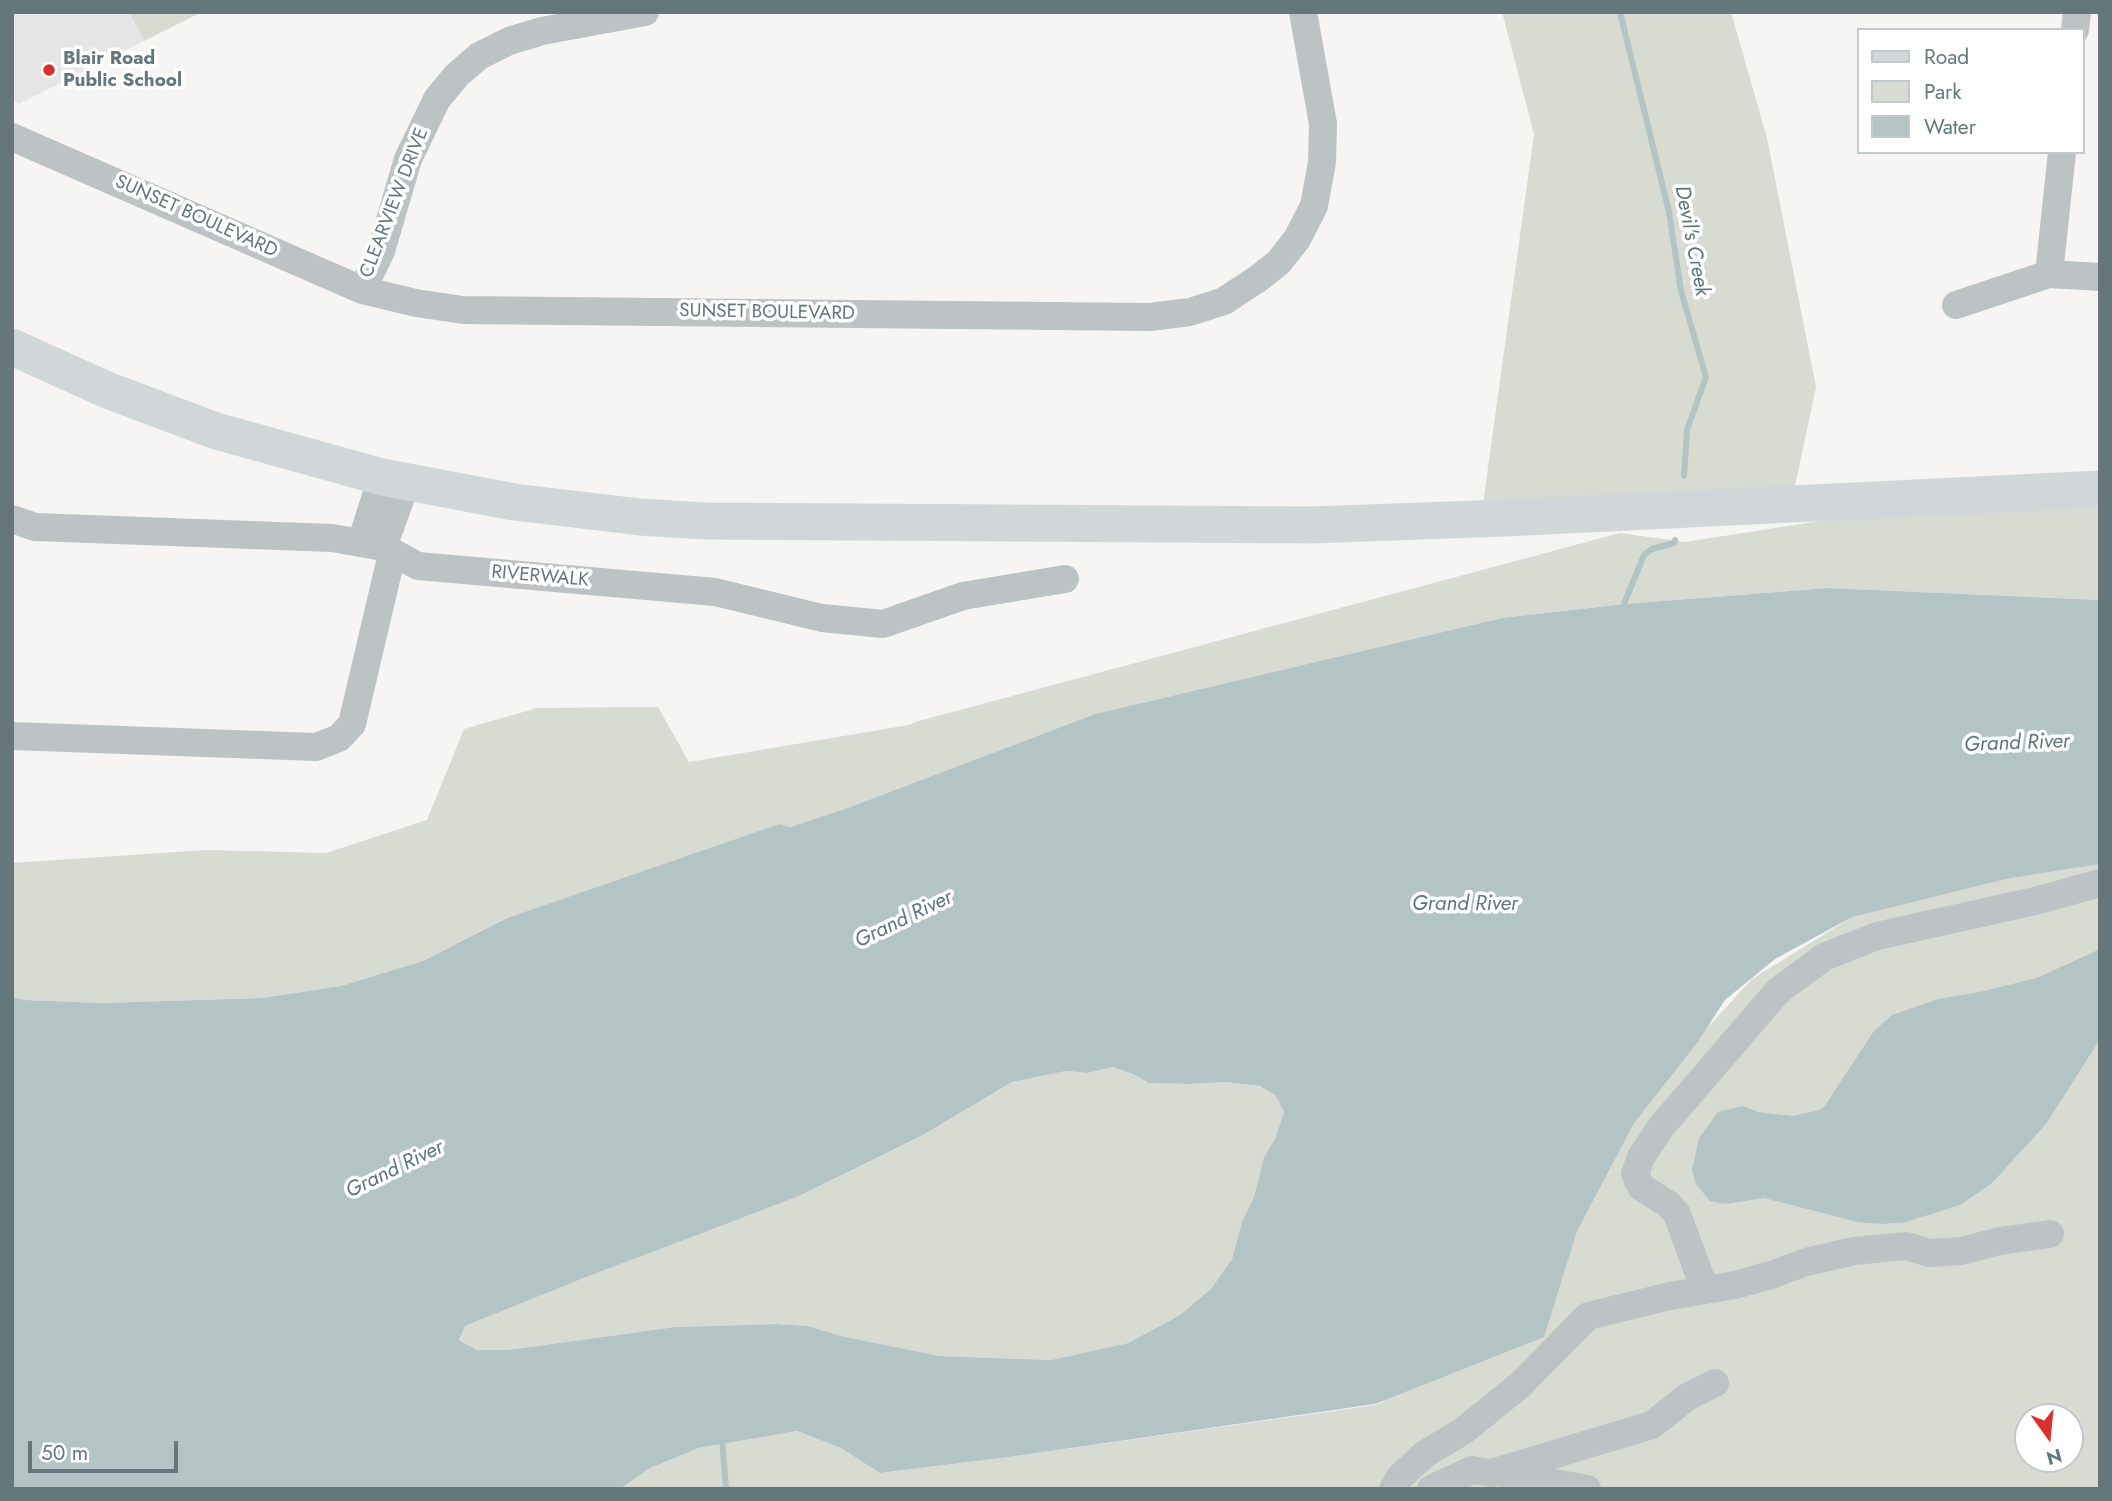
<!DOCTYPE html>
<html>
<head>
<meta charset="utf-8">
<style>
  body { margin:0 }
  #map { position:relative; width:2112px; height:1501px; overflow:hidden; background:#f6f5f3; font-family:Jost,sans-serif }
  canvas { display:block }
  .frame { position:absolute; inset:0; border:14px solid #63777c; pointer-events:none }
  .legend { position:absolute; left:1857px; top:28px; width:228px; height:126px; box-sizing:border-box; background:#fff; border:2px solid #c1c9cb; margin:0; padding:9px 12px; list-style:none; font-size:21px; color:#63777c }
  .legend li { display:flex; align-items:center; gap:14px; height:35px }
  .legend b { width:35px; border:2px solid #c1c9cb }
  .north { position:absolute; left:2014px; top:1403px; width:70px; height:70px; box-sizing:border-box; background:#fff; border:2px solid #c1c9cb; border-radius:50%; rotate:165deg; font-size:19px; font-weight:700; line-height:28px; text-align:center; color:#63777c }
  .north::after { content:''; display:block; margin:auto; width:24px; height:32px; background:#da312f; clip-path:polygon(50% 0,100% 100%,50% 72%,0 100%) }
  .scale { position:absolute; left:28px; top:1441px; width:150px; height:32px; box-sizing:border-box; border:4px solid #63777c; border-top:0; padding-left:9px; font-size:21px; line-height:24px; white-space:nowrap; color:#63777c; -webkit-text-stroke:5px #fff; paint-order:stroke }
</style>
</head>
<body>
<div id="map">
<canvas width="2112" height="1501"></canvas>
<div class="frame"></div>
<ul class="legend">
<li><b style="height:9px;background:#d1d6d8"></b>Road</li>
<li><b style="height:19px;background:#d7dbd2"></b>Park</li>
<li><b style="height:19px;background:#b3c4c5"></b>Water</li>
</ul>
<div class="north">N</div>
<div class="scale">50 m</div>
</div>
<script>
const c = document.querySelector('canvas').getContext('2d');
c.lineJoin = 'round';
function fill(path, color) {
  c.fillStyle = color;
  c.fill(path, 'evenodd');
}
function shape(rows) {
  const path = new Path2D();
  for (const r of rows) {
    path.moveTo(r[0], r[1]);
    for (let i = 2; i < r.length; i += 2) path.lineTo(r[i], r[i + 1]);
  }
  return path;
}
function trace(path, color, width, dash) {
  c.strokeStyle = color;
  c.lineWidth = width;
  c.lineCap = dash ? 'butt' : 'round';
  c.setLineDash(dash || []);
  c.stroke(path);
}
function label(font, color, halo, rows, align = 'center') {
  c.font = font + ' Jost,sans-serif';
  c.lineWidth = 7;
  c.setLineDash([]);
  c.textBaseline = 'middle';
  c.strokeStyle = halo;
  c.fillStyle = color;
  for (const [text, x, y, turn = 0] of rows) {
    c.save();
    c.translate(x, y);
    c.rotate((+turn || 0) * Math.PI / 180);
    c.textAlign = isNaN(turn) ? turn : align;
    if (halo) c.strokeText(text, 0, 0);
    c.fillText(text, 0, 0);
    c.restore();
  }
}
fill(shape([
  [12,12,129,12,144,41,19,104,12,100]
]), '#e4e5e4');
fill(shape([
  [129,12,202,12,144,41],
  [1502,12,1731,12,1767,138,1816,387,1795,486,1482,511,1534,134],
  [2100,506,2100,600,1828,588,1624,604,1502,618,1095,714,845,809,790,827,779,824,507,918,423,961,341,986,262,998,103,1003,25,1000,12,997,12,863,206,850,326,853,427,820,464,729,537,708,658,707,689,762,909,725,915,722,1620,533,1685,542,1853,516],
  [2030,859,2100,859,2100,1489,620,1489,650,1468,699,1448,797,1431,841,1448,881,1473,1009,1457,1375,1405,1385,1401,1606,1138,1752,979,1852,917],
  [2028,1417,2070,1417,2070,1459,2028,1459],
  [1112,1067,1133,1074,1149,1083,1188,1084,1225,1082,1260,1086,1276,1096,1284,1112,1275,1139,1264,1157,1254,1197,1242,1222,1232,1259,1211,1289,1180,1315,1128,1343,1051,1360,940,1356,841,1336,808,1326,777,1324,675,1327,508,1350,477,1350,459,1340,465,1326,584,1278,797,1197,923,1135,1012,1082,1066,1071,1088,1073]
]), '#d7dbd2');
fill(shape([
  [1828,588,2100,600,2100,864,2010,878,1852,917,1775,959,1725,1000,1697,1043,1634,1123,1577,1231,1544,1337,1375,1404,1009,1457,880,1473,841,1448,797,1431,699,1448,650,1468,620,1489,12,1489,12,997,25,1000,103,1003,262,998,341,986,423,961,507,918,779,824,790,827,845,809,1095,714,1502,618,1624,604],
  [1112,1067,1133,1074,1149,1083,1188,1084,1225,1082,1260,1086,1276,1096,1284,1112,1275,1139,1264,1157,1254,1197,1242,1222,1232,1259,1211,1289,1180,1315,1128,1343,1051,1360,940,1356,841,1336,808,1326,777,1324,675,1327,508,1350,477,1350,459,1340,465,1326,584,1278,797,1197,923,1135,1012,1082,1066,1071,1088,1073],
  [2100,949,2100,1039,2046,1124,1992,1183,1960,1205,1906,1222,1882,1224,1858,1222,1764,1198,1725,1204,1710,1201,1696,1184,1692,1170,1699,1138,1718,1112,1742,1106,1758,1112,1792,1116,1816,1111,1824,1107,1874,1031,1892,1015,1939,999,1980,992,2037,978]
]), '#b3c4c5');
trace(shape([
  [1620,12,1669,212,1681,291,1706,377,1687,430,1684,476],
  [1624,604,1644,555,1652,549,1674,543,1675,540],
  [722,1438,726,1489]
]), '#b3c4c5', 6);
trace(shape([
  [2075,30,2077,12],
  [12,137,362,290,416,303,463,310,1150,317,1190,312,1224,301,1259,278,1279,262,1297,239,1314,206,1322,162,1323,124,1303,12],
  [2049,274,2062,152],
  [362,290,381,251,408,159,437,99,457,75,479,56,509,41,542,31,645,12],
  [1956,305,2049,274,2100,277],
  [12,519,35,527,332,538,383,547,418,566,715,592,822,618,883,624,963,596,1065,579],
  [361,543,382,477],
  [383,547,406,483],
  [12,736,316,747,339,738,352,724,392,554],
  [1705,1290,1677,1214,1668,1204,1641,1187,1635,1174,1641,1157,1661,1127,1778,991,1824,957,1877,936,2035,901,2100,883],
  [1505,1473,1522,1473,1549,1482,1587,1489],
  [1393,1489,1400,1477,1425,1454,1463,1431,1520,1385,1588,1316,1670,1296,1735,1285,1771,1275,1806,1262,1854,1251,1906,1246,1930,1253,1961,1251,2000,1241,2050,1234],
  [1431,1489,1472,1470,1492,1473,1652,1425,1687,1397,1715,1383]
]), '#bdc3c4', 28);
trace(shape([
  [12,347,107,390,216,431,382,477,514,502,640,517,704,521,1311,525,1505,518,2100,489]
]), '#d1d6d8', 37);
for (const [x, y, r, color] of [
  [49,70,7,"#da312f"]
]) {
  const dot = new Path2D();
  dot.arc(x, y, r, 0, 2 * Math.PI);
  c.fillStyle = color;
  c.fill(dot);
  trace(dot, '#fff', 2.5);
}
label('bold 19px', '#63777c', '#fff', [
  ["Blair Road",63,59],
  ["Public School",63,81]
], 'left');
label('19px', '#63777c', '#fff', [
  ["CLEARVIEW DRIVE",395,203,-69],
  ["SUNSET BOULEVARD",196,217,24],
  ["SUNSET BOULEVARD",767,313,1],
  ["RIVERWALK",540,577,5]
]);
label('italic 21px', '#5e7778', '#fff', [
  ["Devil's Creek",1691,241,79],
  ["Grand River",2017,744,-2],
  ["Grand River",1465,905],
  ["Grand River",904,920,-26],
  ["Grand River",395,1170,-26]
]);
</script>
</body>
</html>
